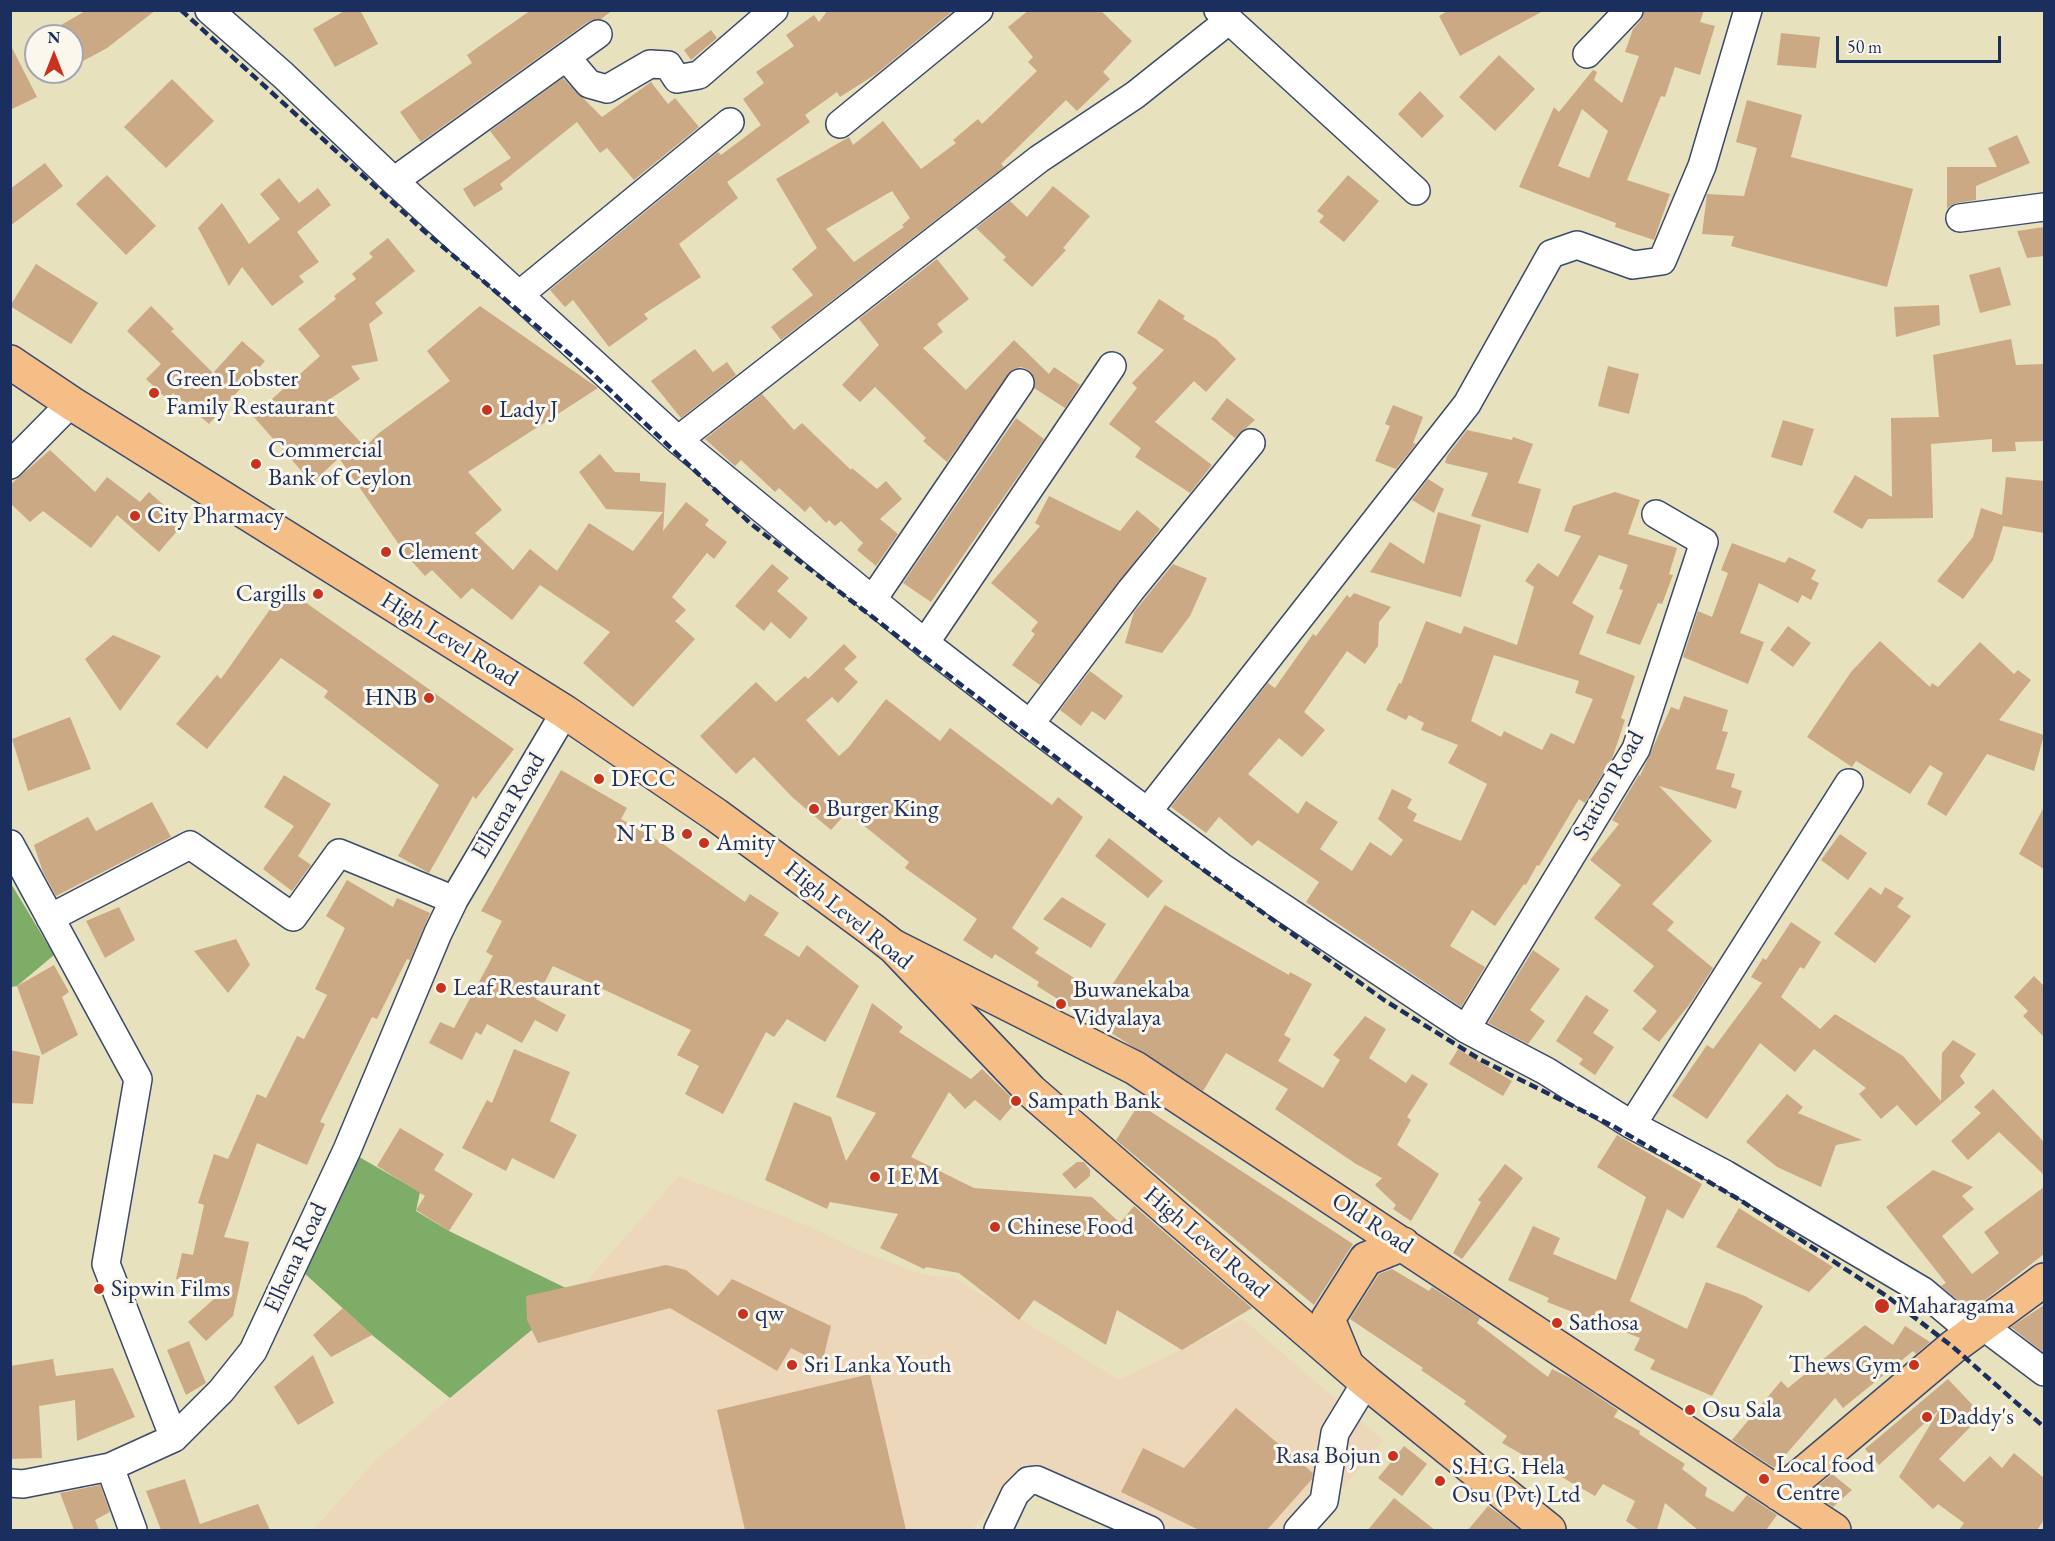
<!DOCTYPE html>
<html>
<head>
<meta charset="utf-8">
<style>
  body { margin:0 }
  #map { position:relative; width:2055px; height:1541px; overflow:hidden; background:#e7e1bd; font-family:"EB Garamond",serif }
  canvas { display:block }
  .frame { position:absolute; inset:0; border:12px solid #1b2f5e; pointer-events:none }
  .north { position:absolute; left:24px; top:24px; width:60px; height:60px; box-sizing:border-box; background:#fbf7ec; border:2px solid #a1a7b3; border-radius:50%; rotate:0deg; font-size:16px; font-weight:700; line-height:24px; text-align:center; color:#1b2f5e }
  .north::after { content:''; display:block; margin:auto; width:21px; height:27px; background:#c8321e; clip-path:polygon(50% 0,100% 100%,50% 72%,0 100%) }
  .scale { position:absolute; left:1836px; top:36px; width:165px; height:27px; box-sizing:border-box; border:3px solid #1b2f5e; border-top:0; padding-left:8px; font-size:18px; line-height:21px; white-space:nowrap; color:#1b2f5e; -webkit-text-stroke:4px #fbf7ec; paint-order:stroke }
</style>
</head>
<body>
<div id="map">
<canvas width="2055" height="1541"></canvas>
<div class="frame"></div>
<div class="north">N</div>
<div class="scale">50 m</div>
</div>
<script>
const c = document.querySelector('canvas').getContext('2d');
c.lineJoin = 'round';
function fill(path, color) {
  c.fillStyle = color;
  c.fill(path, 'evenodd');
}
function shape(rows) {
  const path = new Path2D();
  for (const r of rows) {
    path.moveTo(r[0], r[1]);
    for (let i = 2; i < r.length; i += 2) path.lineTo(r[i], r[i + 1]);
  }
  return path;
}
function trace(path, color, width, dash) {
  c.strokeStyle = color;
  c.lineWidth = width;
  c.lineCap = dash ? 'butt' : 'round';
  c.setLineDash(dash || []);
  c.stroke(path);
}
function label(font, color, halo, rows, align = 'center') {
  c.font = font + ' "EB Garamond",serif';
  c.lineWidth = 6;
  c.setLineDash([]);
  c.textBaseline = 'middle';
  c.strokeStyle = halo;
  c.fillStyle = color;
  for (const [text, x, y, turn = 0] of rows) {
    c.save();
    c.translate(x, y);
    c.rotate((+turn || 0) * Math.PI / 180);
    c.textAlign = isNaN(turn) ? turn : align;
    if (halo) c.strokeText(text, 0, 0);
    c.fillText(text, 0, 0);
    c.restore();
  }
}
fill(shape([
  [679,1176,806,1225,857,1250,924,1275,954,1278,1119,1380,1243,1319,1383,1440,1307,1530,1166,1530,1034,1468,1007,1484,972,1530,313,1530,376,1460,576,1293]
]), '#edd7bb');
fill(shape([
  [10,882,54,955,17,986,11,987],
  [347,1150,420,1192,416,1211,449,1231,576,1293,450,1398,372,1335,302,1271]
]), '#7ead67');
fill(shape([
  [87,10,156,10,107,48,72,67,72,36,42,36],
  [346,10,360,10,378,44,335,67,313,29],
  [531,10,613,10,601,19,589,21,421,142,400,112,472,63,467,55],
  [828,10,954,10,876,74,840,97,837,92,805,115,810,122,727,182,738,198,679,244,701,277,644,314,648,319,609,347,573,300,565,307,550,290,718,152,721,155,761,125,743,99,764,83,756,72,794,46,786,35,814,15,819,22],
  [1029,10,1100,10,1132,41,1103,72,1110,79,1077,111,1066,100,1001,164,1004,167,781,340,771,327,813,295,792,269,817,248,776,179,849,137,853,145,883,121,921,169,956,143,953,140,978,119,982,124,1037,71,1028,62,1033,57,1008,27],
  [892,191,910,218,902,225,904,227,854,262,826,229],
  [1449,10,1545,10,1460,56,1439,16],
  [1644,10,1704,10,1700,22,1715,26,1700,75,1675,67,1665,97,1661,96,1627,180,1670,194,1654,240,1615,227,1616,223,1519,187,1554,107,1559,112,1593,70,1597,72,1594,80,1622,103,1639,56,1625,52,1633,29,1641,20],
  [1582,109,1608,131,1589,178,1558,166],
  [711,30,717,38,691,60,684,50],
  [1781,33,1820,37,1816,68,1777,65],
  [10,44,37,97,10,110],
  [1499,55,1535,89,1495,131,1459,97],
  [563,78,602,117,651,82,668,104,675,98,699,127,634,180,607,148,600,153,577,122,500,184,503,189,474,207,463,189,511,158,490,131],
  [172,79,214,121,166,168,124,127],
  [1420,91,1444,116,1422,138,1398,114],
  [1747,100,1802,115,1791,157,1913,189,1887,287,1731,246,1734,236,1702,234,1707,194,1744,196,1757,148,1736,142],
  [2017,135,2030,163,1976,186,1976,200,1957,203,1947,208,1947,167,1997,167,1988,148],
  [45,163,63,186,10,226,10,189],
  [107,175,156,226,126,255,76,204],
  [1348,175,1379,201,1344,242,1319,222,1324,216,1317,211],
  [279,178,299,203,318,188,331,205,297,232,319,262,299,276,304,282,272,306,242,267,229,286,198,228,222,203,249,244,280,219,260,194],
  [1053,186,1090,216,1063,248,1066,250,1032,287,1003,260,1006,257,976,228,1010,201,1027,217],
  [2044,227,2044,256,2027,258,2017,231],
  [388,238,415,271,375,303,383,313,369,324,378,361,351,366,360,379,324,403,365,447,379,433,450,381,427,351,480,306,598,388,468,472,502,510,475,533,513,570,530,549,557,571,589,523,633,551,663,512,606,509,579,472,600,454,615,472,640,473,640,481,666,483,663,531,686,502,709,520,705,525,727,542,714,559,707,553,672,597,686,610,675,621,695,639,633,707,583,663,610,632,540,585,512,620,472,588,461,599,432,570,425,576,407,556,339,458,312,483,253,416,320,356,298,329,336,299,334,296,356,279,352,274,373,257,369,253],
  [937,259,969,299,937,324,943,332,923,348,966,390,1014,340,1049,374,1054,367,1080,385,1065,408,1034,388,1034,377,1029,370,1021,367,1013,369,947,462,923,441,926,438,875,387,860,402,842,385,879,345,859,319],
  [36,264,98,303,71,344,10,306],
  [2000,267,2011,305,1980,313,1969,275],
  [1159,299,1185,316,1183,319,1216,339,1236,359,1206,392,1194,381,1155,422,1212,465,1190,493,1135,457,1141,448,1109,424,1137,388,1132,383,1164,350,1137,333],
  [1939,305,1940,325,1896,337,1894,307],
  [151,306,174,329,171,331,213,373,242,341,265,361,209,424,173,393,167,399,146,379,161,364,127,331],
  [2011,339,2016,365,2044,364,2044,441,2015,442,2016,451,1992,452,1992,439,1931,444,1933,518,1868,519,1862,529,1833,512,1855,475,1892,497,1891,418,1939,417,1933,355],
  [695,349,713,372,727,362,736,375,681,418,651,381],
  [1608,366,1639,374,1629,414,1598,406],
  [762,394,794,430,802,423,851,470,852,468,877,489,886,481,902,499,880,519,898,534,876,566,857,550,863,543,841,521,835,526,829,520,826,523,810,506,805,512,779,488,775,492,741,460,735,466,705,439],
  [1227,398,1255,420,1235,438,1211,419],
  [1393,405,1423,417,1413,443,1416,444,1396,469,1375,461,1390,426,1385,424],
  [1016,418,1044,439,931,602,903,583],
  [1783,420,1814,429,1802,466,1771,457],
  [1467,430,1512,440,1513,437,1533,444,1518,483,1541,489,1528,533,1471,516,1488,473,1445,463,1447,456],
  [50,450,95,492,107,477,140,502,149,492,184,523,159,552,117,515,91,548,43,511,30,522,10,503,10,485],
  [2006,477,2044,481,2044,533,2003,526,1993,560,1963,599,1937,581,1973,537,1981,508,2002,515],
  [1428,479,1444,489,1434,513,1412,500],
  [1615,492,1640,500,1628,534,1677,548,1669,574,1673,575,1662,604,1658,603,1640,645,1606,633,1623,590,1619,589,1628,565,1599,555,1572,603,1594,616,1579,654,1635,676,1621,718,1625,720,1612,759,1585,803,1579,799,1539,866,1537,865,1526,885,1524,884,1495,926,1472,910,1450,946,1485,967,1461,1007,1306,902,1319,882,1258,840,1252,846,1219,817,1206,833,1171,807,1268,683,1275,688,1313,634,1316,636,1347,595,1350,598,1354,593,1391,607,1379,622,1378,646,1365,664,1347,651,1304,712,1325,730,1302,757,1279,738,1248,774,1298,814,1306,801,1338,822,1320,849,1352,871,1370,842,1391,856,1403,840,1378,819,1392,789,1412,799,1407,808,1417,814,1413,821,1461,841,1487,784,1448,763,1458,745,1421,730,1424,723,1409,715,1406,720,1386,710,1399,683,1401,684,1426,621,1461,634,1464,626,1517,645,1534,587,1525,581,1538,563,1558,577,1581,536,1564,531,1573,506],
  [1494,655,1579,681,1575,693,1593,699,1574,744,1551,733,1542,750,1504,731,1501,737,1471,721],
  [1049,496,1120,531,1137,510,1160,529,1040,685,1012,665,1035,634,1031,631,1038,622,991,583,1040,526,1035,523],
  [1438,512,1481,525,1461,597,1370,572,1390,542,1424,564],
  [1732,543,1785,563,1789,557,1816,570,1811,579,1819,583,1811,600,1802,595,1798,603,1759,583,1740,633,1764,642,1748,684,1683,657,1698,611,1712,617,1728,573,1721,570],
  [772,564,789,578,777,591,808,618,790,639,771,622,764,631,735,606],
  [1173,564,1207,578,1190,616,1162,653,1125,643,1134,612],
  [285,588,514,749,476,799,473,796,429,873,398,856,439,785,324,697,328,691,281,658,207,749,176,724,217,675,221,679],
  [1788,626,1811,643,1793,667,1770,650],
  [113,635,161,656,120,711,85,659],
  [1880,641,1930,687,1932,683,1938,687,1980,642,2014,674,2018,670,2031,680,1999,720,2044,735,2034,771,1987,754,1946,816,1927,804,1943,773,1930,765,1910,794,1856,761,1852,767,1807,737,1851,672],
  [844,644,857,657,844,669,858,682,838,703,832,697,806,720,839,756,849,747,886,699,940,741,950,728,1052,805,1058,797,1083,817,1012,928,1039,948,1035,953,1104,997,1165,905,1289,975,1290,972,1312,984,1284,1035,1291,1039,1278,1061,1323,1088,1340,1060,1333,1055,1365,1016,1386,1029,1369,1058,1406,1083,1412,1074,1428,1084,1407,1117,1411,1120,1397,1145,1439,1174,1411,1221,1393,1209,1396,1205,1375,1185,1382,1178,1356,1164,1275,1109,1288,1089,1226,1053,1203,1091,1037,986,1039,982,995,954,992,959,963,940,977,919,905,868,909,862,847,812,831,830,792,797,754,757,736,774,700,736,756,682,776,702,805,676,808,679],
  [1090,671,1123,696,1105,720,1092,711,1081,726,1060,710],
  [1684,696,1728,710,1722,731,1728,732,1716,769,1735,774,1731,787,1742,791,1736,809,1659,786,1712,841,1652,904,1674,922,1667,930,1713,968,1689,1005,1659,1042,1642,1029,1657,1011,1633,991,1654,966,1594,918,1621,885,1590,860,1619,824,1612,820,1639,775,1640,776,1671,707,1679,710],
  [70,717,91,769,28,791,12,739],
  [561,770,627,808,621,819,659,841,745,902,750,894,779,913,764,935,799,957,807,945,859,986,825,1042,787,1019,774,1037,766,1032,723,1114,685,1094,699,1066,677,1055,691,1030,553,966,536,999,566,1015,557,1032,535,1020,522,1043,487,1024,481,1035,476,1032,462,1060,429,1043,440,1022,454,1028,493,956,486,952,502,921,481,911],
  [284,775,331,804,298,856,311,865,292,891,263,869,294,826,264,807],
  [152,802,171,837,56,896,43,872,34,845,88,817,96,831],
  [2044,807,2044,869,2019,854],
  [1840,834,1867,853,1848,880,1821,860],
  [1109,838,1163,881,1148,898,1095,856],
  [347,880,393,907,397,898,430,913,410,960,407,959,377,1019,372,1017,350,1061,320,1122,325,1124,307,1165,257,1143,224,1237,249,1242,233,1316,206,1341,188,1322,224,1290,176,1279,182,1253,193,1255,204,1205,198,1203,214,1154,228,1159,257,1094,266,1098,297,1036,304,1039,327,995,315,989,345,928,326,916],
  [1870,887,1881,895,1885,887,1904,898,1897,907,1911,916,1875,963,1834,934],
  [1062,897,1106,924,1091,948,1043,919],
  [119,907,135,940,105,958,86,921],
  [1791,922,1821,942,1804,969,1800,967,1781,997,1820,1029,1835,1014,1903,1056,1941,1101,1942,1053,1953,1040,1976,1054,1960,1076,1965,1083,1916,1126,1897,1105,1881,1119,1859,1094,1866,1088,1814,1049,1795,1072,1760,1043,1707,1119,1672,1096,1707,1045,1713,1049,1762,983,1751,977,1763,958,1766,960],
  [236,939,250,965,228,993,194,951],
  [1533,950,1560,969,1530,1010,1545,1021,1528,1044,1488,1023],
  [54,965,69,992,62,997,78,1035,42,1055,17,986],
  [2034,976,2044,986,2044,1037,2023,1016,2028,1011,2014,997],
  [1586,995,1609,1010,1593,1033,1614,1047,1595,1075,1579,1064,1583,1059,1556,1041],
  [872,1003,903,1027,899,1032,971,1079,982,1069,1016,1102,1000,1121,975,1100,965,1109,949,1092,911,1157,974,1188,1092,1197,1120,1223,1134,1206,1252,1308,1182,1350,1117,1310,1106,1345,1034,1300,1019,1320,959,1273,926,1267,924,1269,880,1248,898,1214,830,1202,827,1209,765,1180,794,1102,831,1117,846,1161,876,1113,836,1097],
  [514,1049,570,1072,550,1121,577,1135,554,1179,512,1158,506,1171,462,1148,487,1100,492,1103],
  [1458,1049,1512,1081,1503,1096,1449,1064],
  [10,1050,40,1056,33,1104,10,1103],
  [1993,1089,2044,1142,2044,1175,1999,1132,1968,1160,1951,1141,1981,1113,1974,1107],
  [1787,1094,1803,1107,1798,1113,1862,1140,1836,1145,1821,1187,1777,1167,1746,1142],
  [1139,1104,1353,1244,1314,1305,1116,1140],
  [400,1128,444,1154,434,1170,473,1194,449,1231,416,1210,425,1196,377,1166],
  [1617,1135,1702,1184,1683,1219,1667,1209,1630,1301,1687,1329,1706,1282,1745,1296,1763,1306,1712,1396,1650,1369,1655,1360,1634,1350,1640,1338,1547,1302,1549,1298,1508,1280,1533,1226,1560,1238,1553,1254,1616,1280,1646,1197,1597,1167],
  [1077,1162,1084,1162,1090,1170,1090,1176,1075,1189,1062,1174],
  [1505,1164,1523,1178,1462,1259,1453,1253,1481,1202,1478,1200],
  [1933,1170,1973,1187,1962,1196,1974,1209,1942,1236,1972,1274,1999,1253,1984,1232,2044,1187,2044,1254,1971,1311,1941,1286,1946,1283,1886,1207],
  [1739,1208,1833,1267,1809,1292,1716,1247],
  [666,1265,686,1270,718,1296,732,1279,831,1326,822,1364,791,1348,777,1371,670,1308,538,1343,527,1320,526,1296],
  [1392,1269,1429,1291,1432,1287,1480,1318,1477,1323,1548,1377,1552,1369,1572,1379,1618,1410,1614,1417,1640,1431,1639,1434,1685,1464,1682,1469,1707,1488,1705,1496,1733,1512,1747,1495,1777,1515,1766,1530,1698,1530,1665,1503,1657,1530,1639,1530,1626,1521,1635,1501,1603,1484,1595,1496,1502,1443,1507,1436,1464,1404,1466,1401,1421,1370,1423,1368,1350,1319,1379,1274],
  [2044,1305,2044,1353,2011,1327],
  [343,1308,372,1335,331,1357,313,1335],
  [1865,1325,1893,1345,1905,1326,1930,1342,1916,1354,1913,1351,1843,1408,1835,1398,1774,1468,1732,1440,1781,1381,1788,1388],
  [189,1341,206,1383,186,1395,167,1350],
  [313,1355,334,1403,298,1425,274,1387],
  [53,1359,56,1376,113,1368,135,1417,77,1441,75,1400,39,1406,42,1458,10,1459,10,1366],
  [870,1374,906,1530,745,1530,717,1410],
  [1948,1379,1982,1415,1939,1459,1964,1482,1990,1456,2002,1468,2014,1453,2044,1478,2044,1520,2037,1530,1959,1530,1964,1523,1938,1504,1933,1509,1899,1477,1939,1410,1879,1465,1865,1449],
  [1236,1408,1313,1473,1312,1479,1267,1530,1199,1530,1121,1492,1143,1448,1184,1468],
  [1404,1446,1427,1464,1402,1496,1378,1478],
  [1832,1474,1852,1490,1833,1507,1810,1492],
  [185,1479,200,1524,258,1504,270,1530,161,1530,146,1491],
  [100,1485,110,1512,95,1520,99,1530,74,1530,60,1493],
  [1394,1498,1435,1530,1368,1530],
  [1488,1506,1505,1518,1520,1530,1468,1530]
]), '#cca985');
const minor = shape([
  [209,10,283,75,394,181,678,440,925,643,1030,724,1223,868,1466,1029,1546,1071,1632,1125,1725,1174,1923,1291,1973,1333],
  [1218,10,1416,191],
  [1587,54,1629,10],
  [566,57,598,34],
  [840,124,979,10],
  [394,181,566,57,589,84,607,89,650,64,668,65,677,79,699,75,774,10],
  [1960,218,2044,207],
  [519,295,730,122],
  [678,440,1039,159,1135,95,1228,21],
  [10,465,71,403],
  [873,599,1020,383],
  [925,643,1112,366],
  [1030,724,1131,590,1251,443],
  [1148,811,1467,404,1551,254,1577,245,1633,265,1662,261,1702,166,1748,10],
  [10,844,138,1079,106,1264,174,1438],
  [50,918,190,845,293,917,339,853,454,900],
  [1466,1029,1636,749,1704,542,1656,514],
  [1632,1125,1849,783],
  [1983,1326,2044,1372],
  [110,1467,133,1530],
  [10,1483,23,1484,110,1467,174,1438,221,1391,253,1351,347,1150,438,933,454,900,565,712],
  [998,1530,1015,1494,1028,1481,1037,1480,1150,1530],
  [1298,1530,1324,1501,1335,1433,1366,1382]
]);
const major = shape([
  [895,947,1135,1068,1834,1530],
  [1347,1365,1328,1319,1366,1259,1403,1244],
  [1779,1494,1953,1347,2044,1280]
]);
const highway = shape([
  [10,362,71,403,565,712,716,815,871,929,894,947,1031,1091,1366,1382,1549,1530]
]);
trace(minor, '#3a4a6c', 30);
trace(major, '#3a4a6c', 36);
trace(highway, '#3a4a6c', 36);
trace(minor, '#fff', 27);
trace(major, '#f6be87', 33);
trace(highway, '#f6be87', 33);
trace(shape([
  [181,10,424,231,592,373,751,524,1194,863,1384,1000,1481,1060,1613,1126,1740,1200,1888,1297,1953,1347,2044,1427]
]), '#1b2f5e', 4.5, [9, 4.5]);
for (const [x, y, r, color] of [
  [154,393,6,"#c8321e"],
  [487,410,6,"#c8321e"],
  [256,464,6,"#c8321e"],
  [135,516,6,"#c8321e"],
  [386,552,6,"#c8321e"],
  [318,594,6,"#c8321e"],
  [429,698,6,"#c8321e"],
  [599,779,6,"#c8321e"],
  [814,809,6,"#c8321e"],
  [687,834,6,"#c8321e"],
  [704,843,6,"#c8321e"],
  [441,988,6,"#c8321e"],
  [1061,1004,6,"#c8321e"],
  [1016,1101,6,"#c8321e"],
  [875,1177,6,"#c8321e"],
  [995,1227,6,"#c8321e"],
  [99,1289,6,"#c8321e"],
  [1882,1306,8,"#c8321e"],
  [743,1314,6,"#c8321e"],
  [1557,1323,6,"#c8321e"],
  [792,1365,6,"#c8321e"],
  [1914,1365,6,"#c8321e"],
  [1690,1410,6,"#c8321e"],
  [1927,1417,6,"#c8321e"],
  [1393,1456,6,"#c8321e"],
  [1764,1479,6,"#c8321e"],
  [1440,1481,6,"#c8321e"]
]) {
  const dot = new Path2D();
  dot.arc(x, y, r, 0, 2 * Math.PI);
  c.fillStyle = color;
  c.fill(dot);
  trace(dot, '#fbf7ec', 2);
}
label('24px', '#1b2f5e', '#fbf7ec', [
  ["Green Lobster",166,379],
  ["Family Restaurant",166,407],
  ["Lady J",499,410],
  ["Commercial",268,450],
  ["Bank of Ceylon",268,478],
  ["City Pharmacy",147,516],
  ["Clement",398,552],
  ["Cargills",306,594,"right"],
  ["HNB",417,698,"right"],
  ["DFCC",611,779],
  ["Burger King",826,809],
  ["N T B",675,834,"right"],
  ["Amity",716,843],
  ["Leaf Restaurant",453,988],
  ["Buwanekaba",1073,990],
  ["Vidyalaya",1073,1018],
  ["Sampath Bank",1028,1101],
  ["I E M",887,1177],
  ["Chinese Food",1007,1227],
  ["Sipwin Films",111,1289],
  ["Maharagama",1896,1306],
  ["qw",755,1314],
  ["Sathosa",1569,1323],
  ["Sri Lanka Youth",804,1365],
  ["Thews Gym",1902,1365,"right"],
  ["Osu Sala",1702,1410],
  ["Daddy's",1939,1417],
  ["Rasa Bojun",1381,1456,"right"],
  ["Local food",1776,1465],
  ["Centre",1776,1493],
  ["S.H.G. Hela",1452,1467],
  ["Osu (Pvt) Ltd",1452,1495]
], 'left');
label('24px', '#1b2f5e', '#fbf7ec', [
  ["High Level Road",449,640,32],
  ["Station Road",1609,786,-61],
  ["Elhena Road",509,806,-59],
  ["High Level Road",848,916,39],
  ["Old Road",1372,1224,33],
  ["High Level Road",1206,1243,41],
  ["Elhena Road",296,1258,-65]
]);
</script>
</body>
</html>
